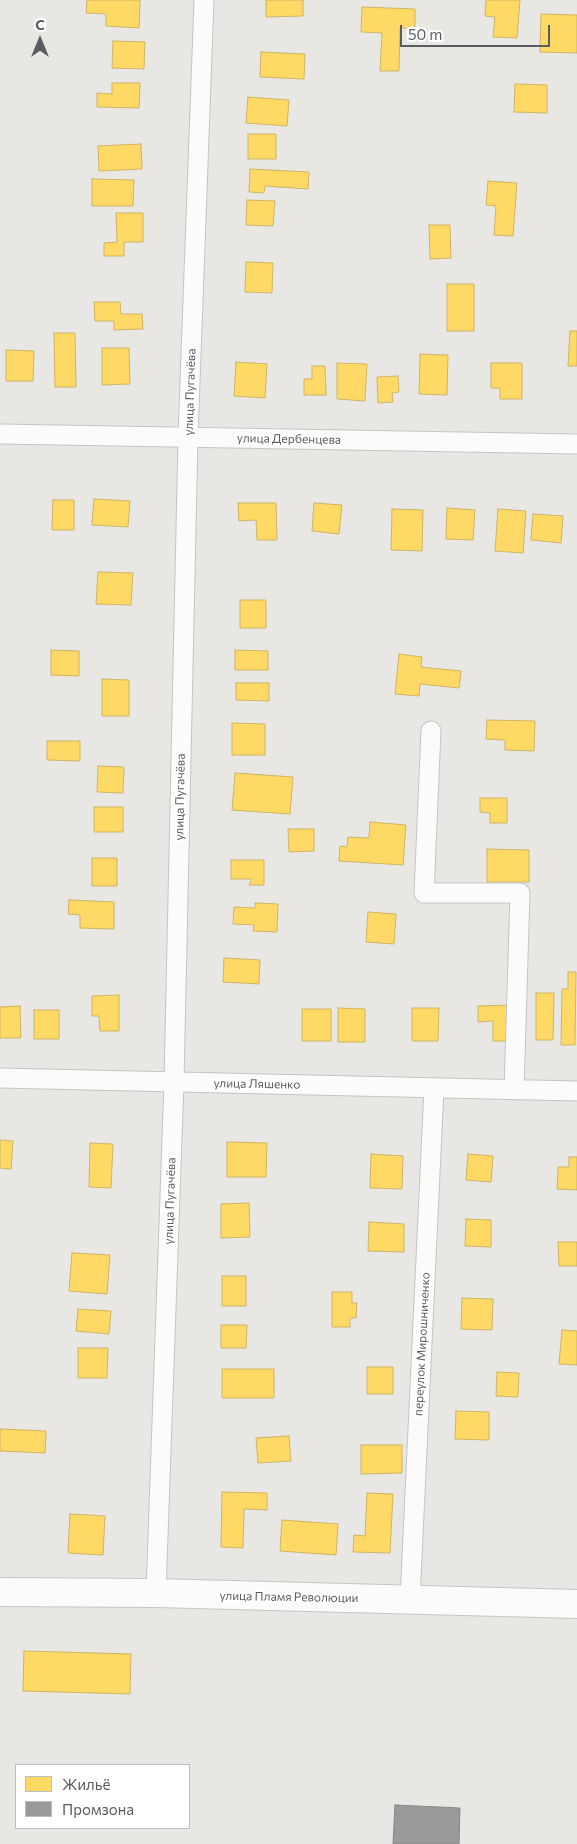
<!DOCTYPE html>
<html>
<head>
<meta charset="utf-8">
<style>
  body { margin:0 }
  #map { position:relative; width:577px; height:1844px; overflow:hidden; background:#e9e7e3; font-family:Commissioner,sans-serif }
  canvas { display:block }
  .legend { position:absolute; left:15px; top:1764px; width:175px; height:65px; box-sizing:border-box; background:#fff; border:1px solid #bdbec0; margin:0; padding:6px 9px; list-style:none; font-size:15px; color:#595d61 }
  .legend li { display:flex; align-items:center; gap:10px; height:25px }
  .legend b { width:25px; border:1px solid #bdbec0 }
  .north { position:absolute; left:15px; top:15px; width:50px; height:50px; -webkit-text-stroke:4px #fff; paint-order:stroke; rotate:0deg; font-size:14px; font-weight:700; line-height:20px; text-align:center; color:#595d61 }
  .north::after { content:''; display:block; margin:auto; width:18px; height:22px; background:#595d61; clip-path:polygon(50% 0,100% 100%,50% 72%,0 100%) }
  .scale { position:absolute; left:400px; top:25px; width:150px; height:22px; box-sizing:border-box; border:2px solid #595d61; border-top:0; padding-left:6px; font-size:15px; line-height:18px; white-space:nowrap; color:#595d61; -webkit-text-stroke:4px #fff; paint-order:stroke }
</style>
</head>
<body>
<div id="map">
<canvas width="577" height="1844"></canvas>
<ul class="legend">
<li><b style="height:14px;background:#ffd966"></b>Жильё</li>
<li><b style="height:14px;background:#999"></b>Промзона</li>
</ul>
<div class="north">С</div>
<div class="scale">50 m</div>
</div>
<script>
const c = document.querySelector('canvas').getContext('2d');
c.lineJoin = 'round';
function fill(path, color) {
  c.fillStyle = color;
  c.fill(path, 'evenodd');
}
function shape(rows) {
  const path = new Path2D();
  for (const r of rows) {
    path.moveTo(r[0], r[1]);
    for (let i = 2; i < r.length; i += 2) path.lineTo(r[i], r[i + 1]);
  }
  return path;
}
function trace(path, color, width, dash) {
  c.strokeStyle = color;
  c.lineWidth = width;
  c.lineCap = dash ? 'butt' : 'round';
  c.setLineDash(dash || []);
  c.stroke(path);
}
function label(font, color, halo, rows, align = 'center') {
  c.font = font + ' Commissioner,sans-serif';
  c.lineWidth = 5;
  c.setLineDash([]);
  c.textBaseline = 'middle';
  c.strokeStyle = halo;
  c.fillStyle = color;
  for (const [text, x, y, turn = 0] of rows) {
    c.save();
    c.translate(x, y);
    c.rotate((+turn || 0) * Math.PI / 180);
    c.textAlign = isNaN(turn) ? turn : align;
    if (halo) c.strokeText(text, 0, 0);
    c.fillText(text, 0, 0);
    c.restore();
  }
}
const homes = shape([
  [87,0,140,0,139,28,106,26,106,14,86,13,87,0],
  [266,0,303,0,303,16,266,17,266,0],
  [486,0,520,0,517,38,493,37,495,17,485,16,486,0],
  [362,7,415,9,415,28,400,28,399,71,380,71,382,33,361,32,362,7],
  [541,14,577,15,577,53,540,52,541,14],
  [113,41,145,42,144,69,112,68,113,41],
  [261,52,305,54,304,79,260,77,261,52],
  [112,83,140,83,139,108,97,107,97,93,112,94,112,83],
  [515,84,547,85,547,113,514,112,515,84],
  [248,97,289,100,287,126,246,123,248,97],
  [248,134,276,134,276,159,248,159,248,134],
  [141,144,142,169,99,171,98,146,141,144],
  [250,169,309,172,308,189,265,186,264,193,249,192,250,169],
  [92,179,134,180,133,206,92,206,92,179],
  [488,181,517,183,513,236,494,235,496,206,486,205,488,181],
  [247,200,275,201,273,226,246,225,247,200],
  [116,213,143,213,143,242,124,242,124,256,104,256,104,243,117,242,116,213],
  [429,225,450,225,451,258,430,259,429,225],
  [246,262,273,263,272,293,245,292,246,262],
  [447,284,474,284,474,331,447,331,447,284],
  [94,302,120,302,121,314,142,314,143,329,114,330,114,321,95,321,94,302],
  [570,331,577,331,577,366,568,366,570,331],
  [54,333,75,333,76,387,55,387,54,333],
  [102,348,129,348,130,384,102,385,102,348],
  [6,350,34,351,33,381,6,381,6,350],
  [420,354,448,355,447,395,419,394,420,354],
  [236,362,267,364,265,398,234,396,236,362],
  [337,363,367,364,365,401,337,399,337,363],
  [491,363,522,363,522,399,500,399,500,388,491,388,491,363],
  [312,366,325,366,326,395,304,395,304,379,312,379,312,366],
  [398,376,399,392,392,393,393,402,378,403,377,377,398,376],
  [94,499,130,501,128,527,92,525,94,499],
  [53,500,74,500,74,530,52,530,53,500],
  [238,503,276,503,277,540,257,540,256,520,239,521,238,503],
  [314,503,342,505,339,534,312,531,314,503],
  [447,508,475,510,473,540,446,539,447,508],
  [392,509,423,510,422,551,391,550,392,509],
  [498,509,526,511,523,553,495,551,498,509],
  [533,514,563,516,561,543,531,540,533,514],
  [98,572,133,573,131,605,96,604,98,572],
  [240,600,266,600,266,628,240,628,240,600],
  [51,650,79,651,79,676,51,675,51,650],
  [235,650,268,651,268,670,235,670,235,650],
  [399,654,422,657,421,667,461,671,459,688,420,684,419,696,395,694,399,654],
  [102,679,129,680,129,716,102,716,102,679],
  [236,683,269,683,269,701,236,700,236,683],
  [487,720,535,721,534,751,505,750,505,740,486,739,487,720],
  [232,723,265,724,265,755,232,755,232,723],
  [47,741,80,741,80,761,47,760,47,741],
  [98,766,124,767,123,793,97,792,98,766],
  [235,773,293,777,290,814,232,810,235,773],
  [480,798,507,798,507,823,490,823,490,813,480,812,480,798],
  [94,807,123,807,123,832,94,832,94,807],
  [370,822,406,825,403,865,339,861,340,846,347,847,348,837,369,838,370,822],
  [288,829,314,829,314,851,289,852,288,829],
  [487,849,529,850,529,882,487,882,487,849],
  [92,858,117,858,117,886,92,886,92,858],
  [231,860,264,860,264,885,249,885,252,879,231,879,231,860],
  [69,900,114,902,114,929,80,928,80,915,68,914,69,900],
  [255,903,278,904,277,932,253,931,254,925,233,924,234,907,255,908,255,903],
  [368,912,396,914,394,944,366,942,368,912],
  [224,958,260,960,259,984,223,982,224,958],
  [568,972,576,972,575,1045,561,1045,562,989,568,989,568,972],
  [536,993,554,993,553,1040,536,1040,536,993],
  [119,995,119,1031,100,1031,99,1016,92,1016,92,996,119,995],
  [511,1005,512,1041,493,1041,493,1021,478,1022,478,1006,511,1005],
  [20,1006,21,1038,0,1038,0,1007,20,1006],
  [338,1008,365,1009,365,1042,338,1042,338,1008],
  [412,1008,439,1008,438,1041,412,1041,412,1008],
  [302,1009,331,1009,331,1041,302,1041,302,1009],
  [34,1010,59,1010,59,1039,34,1039,34,1010],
  [0,1140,13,1141,11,1169,0,1168,0,1140],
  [227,1142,267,1143,266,1177,227,1177,227,1142],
  [90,1143,113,1144,111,1188,89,1187,90,1143],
  [371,1154,403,1156,402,1189,370,1188,371,1154],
  [468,1154,493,1156,491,1182,466,1180,468,1154],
  [569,1157,577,1157,577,1190,557,1189,558,1167,569,1167,569,1157],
  [249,1203,250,1237,221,1238,221,1204,249,1203],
  [466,1219,491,1220,491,1247,465,1246,466,1219],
  [369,1222,404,1224,404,1252,368,1251,369,1222],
  [558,1242,577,1242,577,1266,559,1266,558,1242],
  [72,1253,110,1255,107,1294,69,1291,72,1253],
  [222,1276,246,1276,246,1306,222,1306,222,1276],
  [332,1292,352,1292,352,1303,357,1303,356,1318,350,1318,350,1327,332,1327,332,1292],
  [462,1298,493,1299,492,1330,461,1329,462,1298],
  [78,1309,111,1311,109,1334,76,1331,78,1309],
  [221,1325,247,1325,246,1348,221,1348,221,1325],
  [562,1330,577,1331,577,1365,559,1364,562,1330],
  [78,1348,108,1348,107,1378,78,1378,78,1348],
  [367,1367,393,1367,393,1394,367,1394,367,1367],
  [222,1369,274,1369,274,1398,222,1398,222,1369],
  [497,1372,519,1373,518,1397,496,1396,497,1372],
  [456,1411,489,1412,489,1440,455,1439,456,1411],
  [0,1429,46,1431,45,1453,0,1451,0,1429],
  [289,1436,291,1461,258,1463,256,1438,289,1436],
  [361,1445,402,1445,402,1473,361,1474,361,1445],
  [222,1492,267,1493,267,1510,244,1509,243,1548,221,1547,222,1492],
  [367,1493,393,1494,390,1553,353,1552,354,1535,365,1536,367,1493],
  [70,1514,105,1516,103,1555,68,1553,70,1514],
  [282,1520,338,1524,336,1555,280,1551,282,1520],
  [24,1651,131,1654,130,1694,23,1691,24,1651]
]);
fill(homes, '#ffd966');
trace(homes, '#cdb464', 1);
const industry = shape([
  [395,1805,460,1808,459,1844,393,1844,395,1805]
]);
fill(industry, '#999');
trace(industry, '#868788', 1);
const street = shape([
  [0,434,577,444],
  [431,731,424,893,520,893,514,1090],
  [0,1078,577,1091],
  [156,1593,174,1082,188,437,204,0],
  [410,1600,434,1088]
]);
const secondary = shape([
  [0,1592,156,1593,577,1604]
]);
trace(street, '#c4c4c3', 21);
trace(secondary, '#c5c5c5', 30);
trace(street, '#fcfbfb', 19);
trace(secondary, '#fcfbfb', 28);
label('12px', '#595d61', '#fff', [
  ["улица Пугачёва",190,392,-88],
  ["улица Дербенцева",289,439,1],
  ["улица Пугачёва",180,797,-89],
  ["улица Ляшенко",257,1084,1],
  ["улица Пугачёва",170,1201,-88],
  ["переулок Мирошниченко",422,1344,-87],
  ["улица Пламя Революции",289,1597,1]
]);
</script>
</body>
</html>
